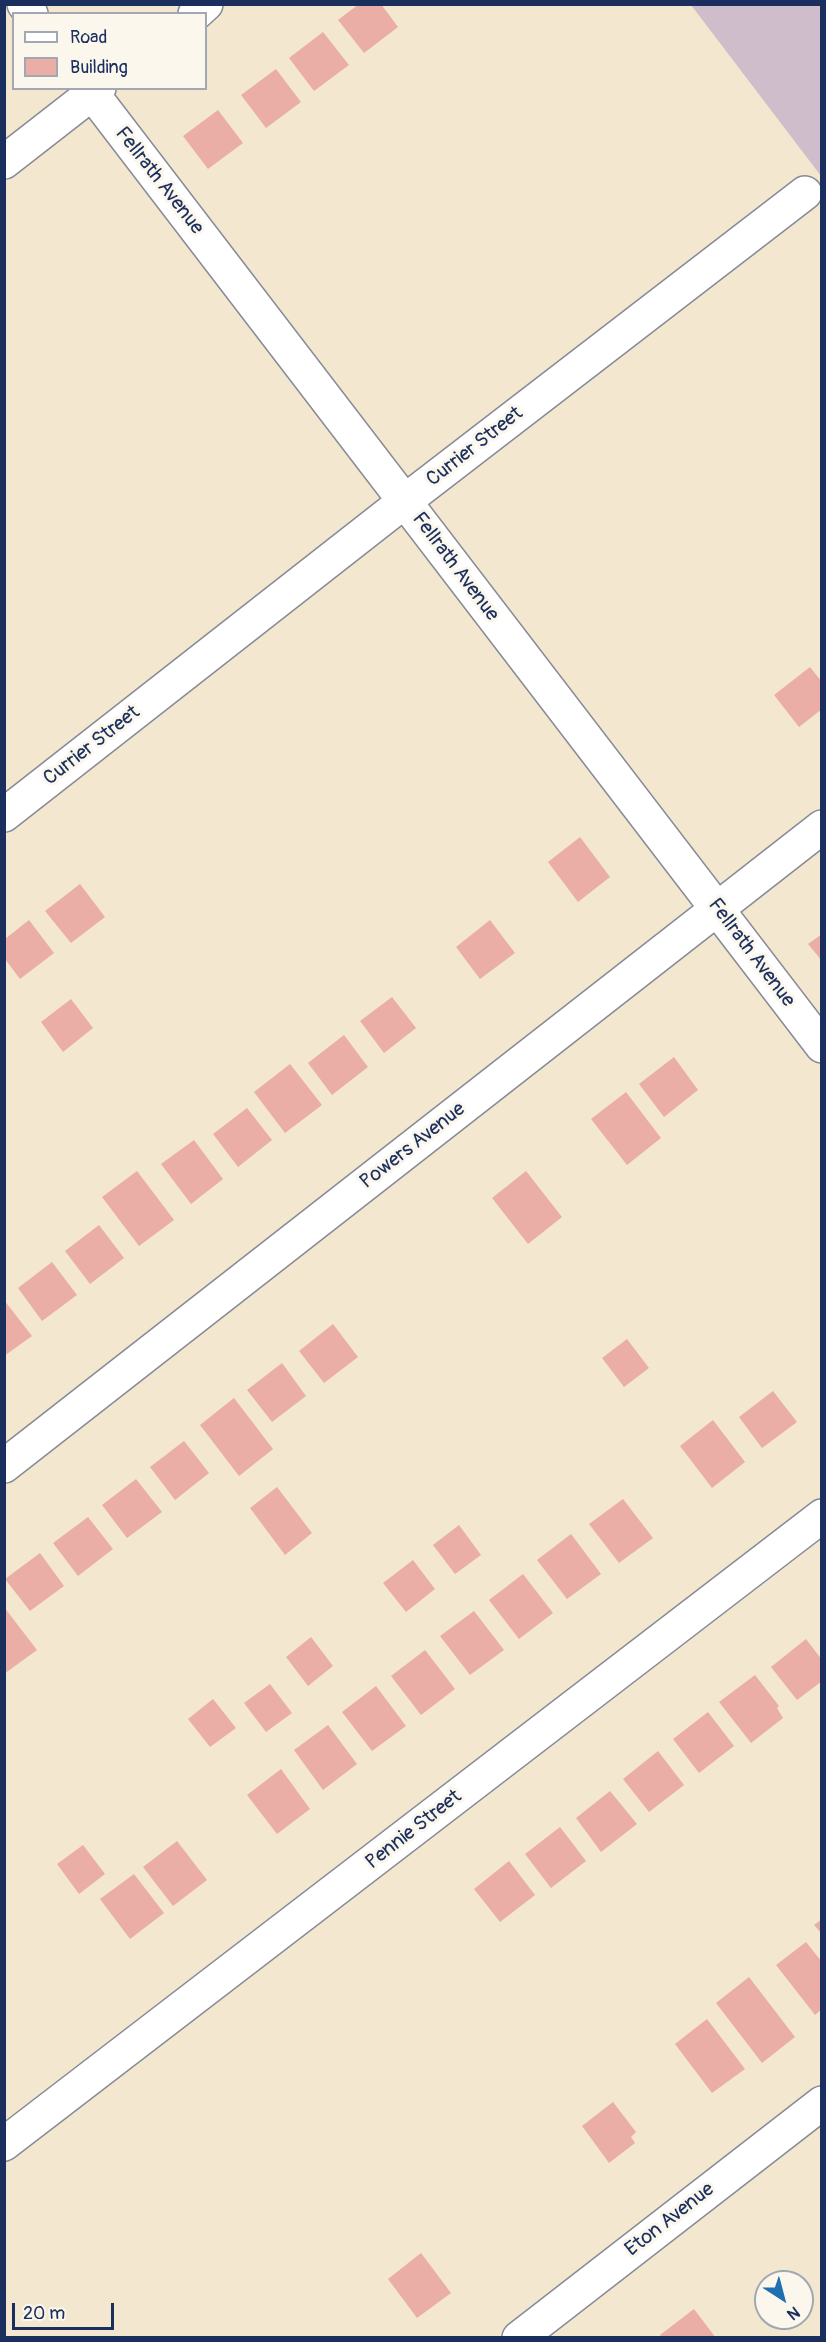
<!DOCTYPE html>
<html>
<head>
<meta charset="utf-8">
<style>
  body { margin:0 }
  #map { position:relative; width:826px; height:2342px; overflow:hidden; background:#f3e7cf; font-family:Pangolin,sans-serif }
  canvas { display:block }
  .frame { position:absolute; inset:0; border:6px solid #1b2f5e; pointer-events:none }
  .legend { position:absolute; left:12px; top:12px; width:195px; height:78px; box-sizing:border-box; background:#fbf7ec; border:2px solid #a1a7b3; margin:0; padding:8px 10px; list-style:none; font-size:18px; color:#1b2f5e }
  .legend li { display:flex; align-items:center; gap:12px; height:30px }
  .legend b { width:30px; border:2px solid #a1a7b3 }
  .north { position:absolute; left:754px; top:2270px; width:60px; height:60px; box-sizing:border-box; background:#fbf7ec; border:2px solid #a1a7b3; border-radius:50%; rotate:144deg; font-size:16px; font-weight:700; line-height:24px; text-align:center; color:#1b2f5e }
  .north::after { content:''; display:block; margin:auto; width:21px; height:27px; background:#1f6fb2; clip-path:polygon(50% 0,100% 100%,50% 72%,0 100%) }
  .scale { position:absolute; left:12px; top:2303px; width:102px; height:27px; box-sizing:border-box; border:3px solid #1b2f5e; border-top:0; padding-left:8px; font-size:18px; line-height:21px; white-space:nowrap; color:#1b2f5e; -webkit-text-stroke:4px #fbf7ec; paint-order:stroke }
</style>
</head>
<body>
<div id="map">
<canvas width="826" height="2342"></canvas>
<div class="frame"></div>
<ul class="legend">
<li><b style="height:8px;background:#fff"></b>Road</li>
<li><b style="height:16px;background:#eaaea6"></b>Building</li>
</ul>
<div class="north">N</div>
<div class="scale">20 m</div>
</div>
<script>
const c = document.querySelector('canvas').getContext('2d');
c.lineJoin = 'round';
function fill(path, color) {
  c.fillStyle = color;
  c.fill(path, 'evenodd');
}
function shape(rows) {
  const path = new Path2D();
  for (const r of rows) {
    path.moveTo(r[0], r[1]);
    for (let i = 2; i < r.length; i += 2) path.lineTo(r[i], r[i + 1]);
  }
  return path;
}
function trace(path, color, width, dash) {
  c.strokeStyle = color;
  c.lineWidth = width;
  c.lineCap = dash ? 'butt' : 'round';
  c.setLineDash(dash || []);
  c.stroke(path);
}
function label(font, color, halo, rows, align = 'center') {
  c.font = font + ' Pangolin,sans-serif';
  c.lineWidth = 6;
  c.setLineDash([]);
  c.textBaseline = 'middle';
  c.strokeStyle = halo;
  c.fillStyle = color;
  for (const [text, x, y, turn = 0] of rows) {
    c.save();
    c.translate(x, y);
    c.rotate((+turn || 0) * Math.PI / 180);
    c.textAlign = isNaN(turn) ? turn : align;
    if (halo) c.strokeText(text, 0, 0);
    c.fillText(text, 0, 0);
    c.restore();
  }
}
fill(shape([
  [691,5,821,5,821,176]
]), '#d0bdcc');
fill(shape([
  [359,4,381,4,398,27,364,53,338,20],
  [323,32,349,65,314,91,289,58],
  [276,69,301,102,266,128,241,95],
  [218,110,243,143,208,169,183,136],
  [810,667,822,682,822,709,799,727,774,695],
  [580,837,610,877,578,902,548,862],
  [80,884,105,917,71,943,45,911],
  [29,920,54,953,20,979,5,959,5,939],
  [490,920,515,953,480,979,456,947],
  [822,934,822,961,808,944],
  [392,997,416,1028,384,1053,360,1021],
  [71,999,93,1028,63,1052,41,1022],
  [344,1035,368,1067,332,1095,308,1063],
  [674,1057,698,1090,664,1117,639,1084],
  [290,1064,322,1105,285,1133,254,1092],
  [626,1092,661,1138,627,1165,591,1119],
  [247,1108,272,1140,238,1167,213,1134],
  [194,1140,223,1179,191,1204,161,1164],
  [137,1171,174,1220,139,1246,102,1197],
  [526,1171,562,1217,528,1244,492,1198],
  [99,1225,124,1258,90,1284,65,1251],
  [52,1262,77,1295,42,1321,18,1288],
  [4,1300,32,1336,4,1356],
  [333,1324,358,1357,324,1383,299,1351],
  [627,1339,649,1368,624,1387,602,1358],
  [282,1363,306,1396,272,1422,247,1390],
  [773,1391,797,1422,762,1448,739,1417],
  [234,1398,273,1449,239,1476,200,1425],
  [713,1420,745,1462,712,1488,680,1446],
  [184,1441,209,1473,175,1500,150,1467],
  [136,1479,162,1512,127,1538,102,1505],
  [277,1487,312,1533,285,1555,250,1508],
  [623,1499,653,1538,619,1563,589,1524],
  [88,1517,113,1549,78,1576,53,1543],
  [459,1525,481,1555,455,1574,433,1545],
  [571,1534,601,1574,567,1599,537,1560],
  [40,1553,64,1586,30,1611,5,1579],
  [413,1560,435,1589,406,1612,383,1583],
  [523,1574,553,1613,519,1639,489,1600],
  [4,1607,37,1650,4,1674],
  [474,1611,504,1650,470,1675,440,1636],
  [311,1637,333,1666,308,1686,286,1657],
  [806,1639,822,1660,822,1681,797,1700,771,1667],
  [425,1650,455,1689,421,1715,391,1676],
  [755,1675,779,1706,777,1708,783,1718,751,1743,719,1702],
  [270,1684,292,1713,266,1732,244,1703],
  [376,1686,406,1726,372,1751,342,1712],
  [213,1699,236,1728,210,1747,188,1719],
  [708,1712,734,1746,699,1773,673,1739],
  [328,1725,357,1764,323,1790,294,1750],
  [658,1751,684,1785,649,1812,623,1779],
  [281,1769,310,1809,277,1834,247,1795],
  [610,1791,637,1824,601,1852,576,1818],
  [560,1827,586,1861,551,1888,525,1854],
  [177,1841,207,1880,173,1906,143,1867],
  [83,1845,105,1874,79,1894,57,1864],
  [509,1861,535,1895,500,1922,474,1889],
  [134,1874,164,1913,130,1939,100,1899],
  [822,1919,822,1934,814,1925],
  [806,1942,822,1962,822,2009,815,2015,776,1965],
  [749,1977,795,2037,762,2063,716,2003],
  [707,2019,745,2069,712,2093,675,2044],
  [613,2102,636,2132,631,2137,635,2143,609,2163,582,2126],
  [421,2253,451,2293,417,2318,388,2279],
  [694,2309,716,2338,662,2338,660,2335]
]), '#eaaea6');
const minor = shape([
  [24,4,31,14],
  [195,14,206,4],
  [88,88,822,1046],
  [4,162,99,88],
  [4,815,405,501,805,193],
  [4,1466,822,827],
  [4,2144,822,1516],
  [519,2338,822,2103]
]);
trace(minor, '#878b96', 36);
trace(minor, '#fff', 33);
label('20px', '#1b2f5e', '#fbf7ec', [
  ["Fellrath Avenue",159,181,52],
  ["Currier Street",475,447,-38],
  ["Fellrath Avenue",455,567,53],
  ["Currier Street",92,746,-38],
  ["Fellrath Avenue",751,953,53],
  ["Powers Avenue",413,1146,-38],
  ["Pennie Street",414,1830,-38],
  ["Eton Avenue",670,2220,-38]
]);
</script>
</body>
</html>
